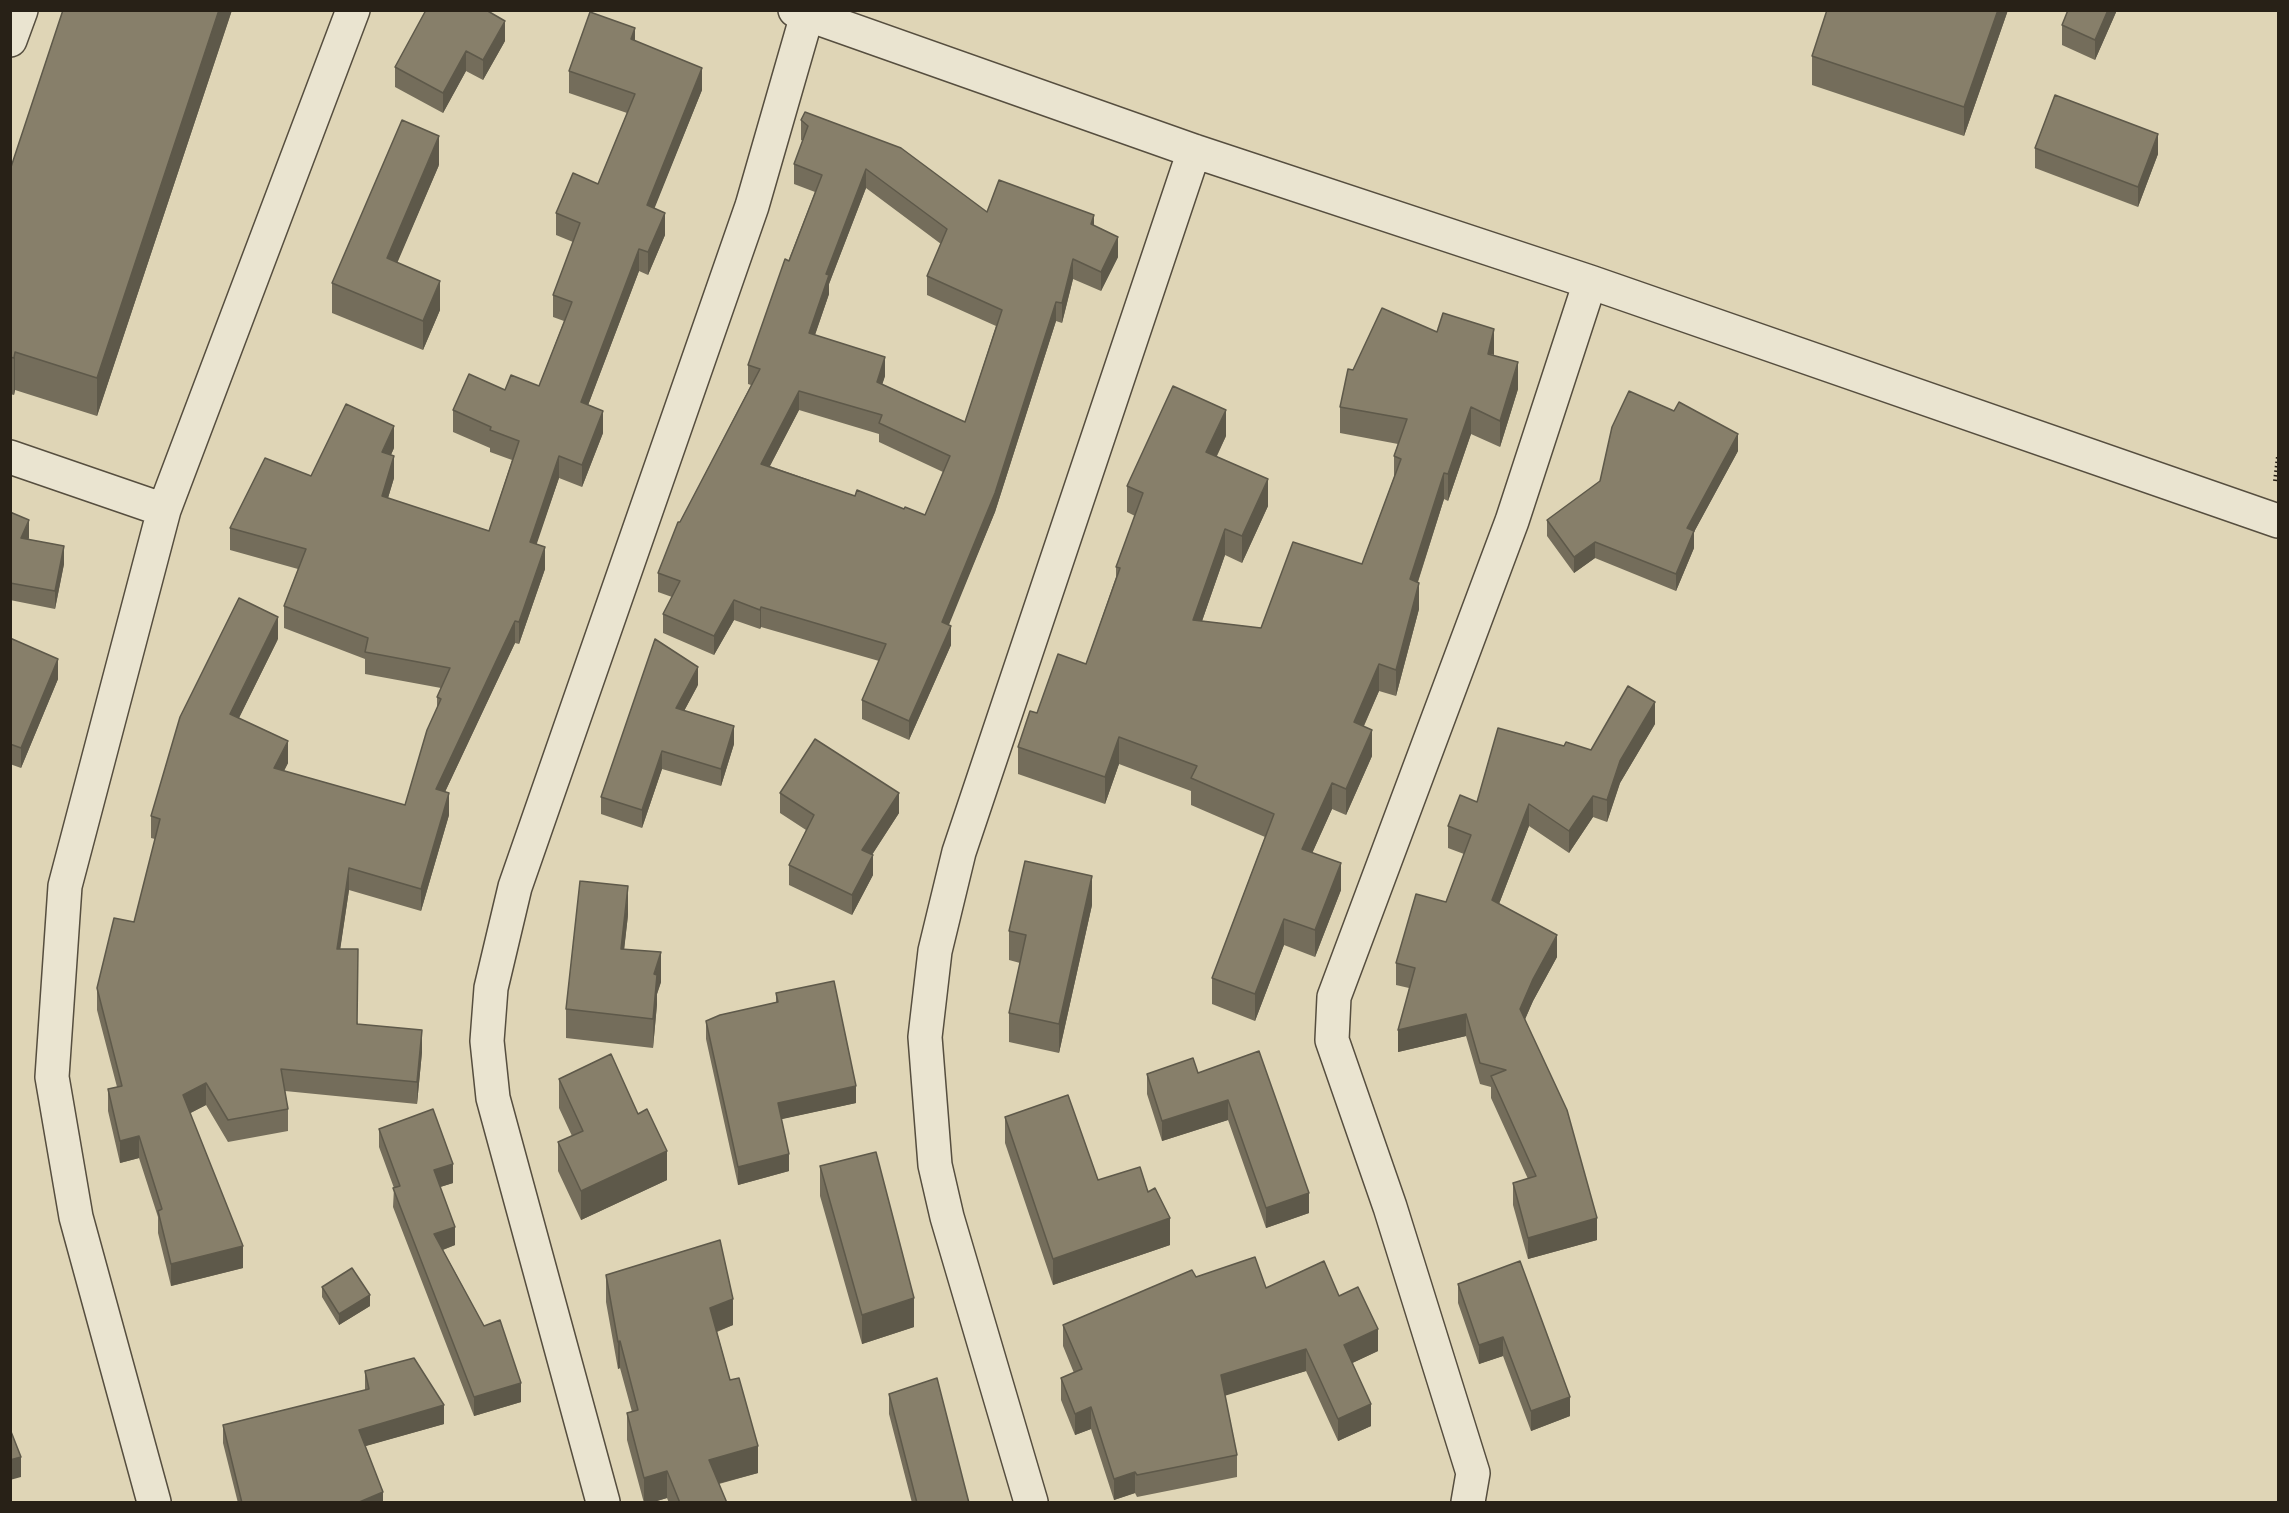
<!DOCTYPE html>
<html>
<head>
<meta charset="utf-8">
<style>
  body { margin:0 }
  #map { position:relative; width:2289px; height:1513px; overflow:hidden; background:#dfd5b6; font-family:"Gentium Book Plus",serif }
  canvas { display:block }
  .frame { position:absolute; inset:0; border:12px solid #282117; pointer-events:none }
</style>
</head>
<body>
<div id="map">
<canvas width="2289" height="1513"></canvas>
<div class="frame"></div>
</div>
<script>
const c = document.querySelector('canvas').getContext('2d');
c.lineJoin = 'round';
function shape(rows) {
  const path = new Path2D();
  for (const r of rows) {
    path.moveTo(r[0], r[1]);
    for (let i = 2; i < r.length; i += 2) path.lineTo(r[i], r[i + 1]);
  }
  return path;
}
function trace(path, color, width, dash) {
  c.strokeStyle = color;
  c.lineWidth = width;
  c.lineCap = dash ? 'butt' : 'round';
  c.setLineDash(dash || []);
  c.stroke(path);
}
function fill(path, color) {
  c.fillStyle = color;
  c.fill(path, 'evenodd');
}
const minor = shape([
  [795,10,1194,151,1590,282,2278,521],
  [10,40,21,10],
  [10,457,164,510],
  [154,1502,76,1217,52,1077,65,886,164,510,353,10],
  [603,1502,493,1098,487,1041,491,988,515,887,752,206,807,15],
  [1031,1502,947,1217,935,1165,925,1037,935,951,959,852,1194,151],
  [1468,1502,1473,1473,1390,1207,1332,1040,1334,997,1512,521,1590,282]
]);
trace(minor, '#564e3f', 36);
trace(shape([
  [2275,481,2278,456]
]), '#282117', 4, [1.5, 3]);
trace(minor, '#eae4d0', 33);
fill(shape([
  [63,10,232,10,97,416,15,390,14,395,10,394,10,170],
  [2008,10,1964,136,1812,85,1812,56],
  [2117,10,2095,60,2062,45,2062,25],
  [505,41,483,80,466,71,443,113,395,87,395,67],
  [635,41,702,90,654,208,665,235,648,275,639,271,588,405,603,433,582,487,559,478,536,544,545,569,519,644,515,643,445,792,449,815,421,911,349,890,340,949,358,1024,422,1052,417,1104,285,1091,288,1109,288,1131,228,1142,206,1105,190,1113,243,1268,171,1286,158,1233,158,1217,139,1158,120,1163,108,1111,108,1089,117,1087,97,1010,97,988,134,922,155,839,151,838,151,816,278,639,239,718,288,763,284,771,405,805,437,709,437,697,441,688,365,674,365,659,284,628,284,606,298,569,230,550,230,528,311,476,394,448,391,455,394,478,388,498,489,531,512,460,490,452,490,448,453,432,453,410,505,390,539,386,564,321,553,317,553,295,573,242,556,235,556,213,598,184,627,113,569,93,569,71],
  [801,120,987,212,1094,226,1118,257,1101,291,1073,279,1062,323,1056,321,995,512,948,625,951,645,909,740,862,719,862,700,879,661,761,627,760,629,734,620,714,655,663,633,663,614,672,597,658,592,658,573,680,522,751,385,748,384,748,365,815,192,794,184,794,164,803,141,801,140],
  [866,188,941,244,927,276,927,295,996,326,965,422,882,384,885,376,815,335,829,294,829,284],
  [799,410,879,434,879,442,943,472,925,515,855,496,770,466],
  [2035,148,2158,154,2138,207,2035,168],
  [439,165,397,262,440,310,423,350,332,313,332,283],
  [1437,332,1494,356,1518,389,1500,447,1471,434,1448,501,1444,499,1418,582,1419,609,1396,696,1379,691,1364,726,1372,756,1346,815,1332,809,1312,853,1341,890,1315,957,1284,945,1255,1021,1212,1004,1212,978,1265,837,1191,805,1191,791,1119,764,1105,804,1018,774,1018,747,1037,713,1086,664,1116,577,1116,567,1135,516,1127,512,1127,486,1226,436,1217,456,1268,506,1242,563,1225,555,1202,621,1261,628,1362,564,1394,477,1394,456,1398,444,1340,433,1340,407,1353,370],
  [1738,451,1694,532,1694,548,1676,591,1595,558,1574,573,1547,536,1547,520],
  [10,512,29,538,28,539,64,564,55,609,10,600],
  [10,638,58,679,21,768,10,764],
  [698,685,684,711,734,744,721,786,662,769,642,828,601,814,601,797],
  [1655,724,1620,783,1607,822,1593,817,1569,853,1529,826,1499,904,1557,957,1533,1001,1525,1019,1597,1240,1528,1259,1513,1205,1513,1183,1528,1179,1491,1098,1491,1087,1480,1084,1466,1036,1398,1052,1409,988,1396,985,1396,963,1446,902,1464,854,1448,848,1448,826,1477,802,1564,746,1591,750],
  [780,793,899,813,872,855,873,875,852,915,789,885,789,865,806,830,780,813],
  [1092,905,1059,1053,1009,1042,1009,1013,1020,963,1009,960,1009,931],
  [628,915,624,949,661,982,657,994,657,1004,653,1048,566,1038,566,1009],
  [776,993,856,1103,781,1119,789,1171,738,1185,706,1039,706,1021,776,1002],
  [1259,1051,1309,1213,1266,1228,1228,1120,1162,1141,1147,1094,1147,1074,1198,1073],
  [559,1079,667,1180,581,1220,558,1171,558,1142,572,1136,559,1108],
  [1005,1117,1098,1180,1148,1192,1170,1245,1053,1285,1005,1143],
  [379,1129,453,1183,440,1187,455,1245,443,1250,484,1326,521,1402,474,1416,393,1207,394,1188,379,1147],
  [820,1166,914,1327,862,1344,820,1196],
  [606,1275,733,1325,717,1332,730,1380,758,1473,719,1484,727,1503,669,1503,667,1498,650,1503,644,1503,627,1440,627,1413,632,1412,620,1368,618,1369,606,1302],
  [1196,1277,1266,1288,1339,1296,1378,1351,1352,1363,1371,1426,1338,1441,1306,1371,1225,1395,1237,1455,1237,1477,1137,1497,1135,1493,1114,1500,1091,1429,1075,1435,1061,1400,1061,1378,1074,1373,1063,1346,1063,1325],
  [1458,1284,1570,1416,1531,1431,1503,1356,1479,1364,1458,1303],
  [322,1287,370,1306,339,1325,322,1297],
  [365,1371,444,1424,365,1446,383,1503,238,1503,223,1443,223,1425,365,1390],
  [889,1394,969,1503,912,1503,889,1414]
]), '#746d5b');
fill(shape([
  [219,10,232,10,97,416,97,378],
  [1998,10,2008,10,1964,136,1964,107],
  [2108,10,2117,10,2095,60,2095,40],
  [505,21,505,41,483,80,483,60],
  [635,28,635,50,631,39],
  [466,51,466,71,443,113,443,93],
  [702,68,702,90,647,227,647,205],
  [2158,134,2158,154,2138,207,2138,187],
  [439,136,439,165,387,287,387,258],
  [866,169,866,188,829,284,829,294,809,352,809,333,826,274],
  [665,213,665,235,648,275,648,252],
  [1094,215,1094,235,1091,224],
  [1118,237,1118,257,1101,291,1101,272],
  [639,249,639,271,581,424,581,402],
  [1073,259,1073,279,1062,323,1062,303],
  [440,281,440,310,423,350,423,321],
  [1056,302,1056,321,995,512,942,642,942,622],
  [1494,329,1494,355,1488,354],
  [15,352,15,390,14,395,14,358],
  [885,357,885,376,877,401,877,382],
  [1518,362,1518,389,1500,447,1500,421],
  [799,391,799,410,761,483,761,464],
  [1471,407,1471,434,1448,501,1448,474],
  [1226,410,1226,436,1206,478,1206,452],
  [603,411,603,433,582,487,582,465],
  [394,426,394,448,382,474,382,452],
  [1738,434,1738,451,1694,532,1694,548,1676,591,1676,574,1687,528],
  [394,456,394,478,382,518,382,496],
  [559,456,559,478,530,564,530,542],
  [1444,473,1444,499,1410,606,1410,579],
  [1268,479,1268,506,1242,563,1242,536],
  [29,520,29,538,21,555,21,538],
  [1225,529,1225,555,1193,647,1193,620],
  [1595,542,1595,558,1574,573,1574,557],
  [64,546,64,564,55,609,55,591],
  [545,547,545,569,519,644,519,622],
  [1419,583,1419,609,1396,696,1396,670],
  [734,600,734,620,714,655,714,636],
  [761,607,761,627,760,629,760,610],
  [278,617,278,639,230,736,230,714],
  [515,621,515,643,436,811,436,789],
  [951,626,951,645,909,740,909,721],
  [58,659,58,679,21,768,21,748],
  [1379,664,1379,691,1354,748,1354,722],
  [698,667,698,685,676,726,676,708],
  [1655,702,1655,724,1620,783,1607,822,1607,800,1620,761],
  [734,726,734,744,721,786,721,769],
  [1372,730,1372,756,1346,815,1346,789],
  [1119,737,1119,764,1105,804,1105,777],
  [288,741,288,763,274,790,274,768],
  [662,751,662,769,642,828,642,810],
  [1332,783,1332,809,1302,876,1302,849],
  [449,793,449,815,421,911,421,889],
  [899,793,899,813,862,870,862,850],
  [1593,796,1593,817,1569,853,1569,831],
  [1529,804,1529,826,1492,922,1492,900],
  [873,855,873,875,852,915,852,895],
  [1341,863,1341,890,1315,957,1315,930],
  [349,868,349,890,337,971,337,949],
  [1092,876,1092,905,1059,1053,1059,1024],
  [628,886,628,915,621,978,621,949],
  [1284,919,1284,945,1255,1021,1255,994],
  [1557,935,1557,957,1533,1001,1520,1031,1520,1009,1533,979],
  [661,952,661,982,657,994,657,1004,653,1048,654,974],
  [1466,1014,1466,1036,1398,1052,1398,1030],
  [422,1030,422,1052,417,1104,417,1082],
  [206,1083,206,1105,183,1117,183,1095],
  [856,1086,856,1103,778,1120,778,1103],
  [1228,1100,1228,1120,1162,1141,1162,1121],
  [139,1136,139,1158,120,1163,120,1141],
  [667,1151,667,1180,581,1220,581,1191],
  [789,1154,789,1171,738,1185,738,1167],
  [453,1164,453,1183,434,1189,434,1170],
  [1309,1193,1309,1213,1266,1228,1266,1208],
  [1170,1218,1170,1245,1053,1285,1053,1259],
  [1597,1218,1597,1240,1528,1259,1528,1238],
  [455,1227,455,1245,434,1253,434,1234],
  [243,1246,243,1268,171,1286,171,1264],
  [370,1295,370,1306,339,1325,339,1314],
  [914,1298,914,1327,862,1344,862,1315],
  [733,1299,733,1325,710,1334,710,1308],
  [1378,1329,1378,1351,1344,1367,1344,1345],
  [1503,1337,1503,1356,1479,1364,1479,1345],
  [620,1341,620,1368,618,1369,618,1342],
  [1306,1349,1306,1371,1221,1397,1221,1375],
  [521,1383,521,1402,474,1416,474,1397],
  [1570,1397,1570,1416,1531,1431,1531,1411],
  [1371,1404,1371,1426,1338,1441,1338,1419],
  [444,1405,444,1424,359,1448,359,1430],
  [1091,1407,1091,1429,1075,1435,1075,1414],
  [758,1446,758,1473,709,1486,709,1460],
  [21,1457,21,1477,10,1480,10,1460],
  [667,1471,667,1498,650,1503,644,1503,644,1478],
  [1135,1472,1135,1493,1114,1500,1114,1479],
  [383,1492,383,1503,357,1503]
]), '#5e594a');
const building = shape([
  [63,10,219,10,97,378,15,352,14,358,10,357,10,170,63,10],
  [426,10,486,10,505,21,483,60,466,51,443,93,395,67,426,10],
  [1827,10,1998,10,1964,107,1812,56,1827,10],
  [2068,10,2108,10,2095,40,2062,25,2068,10],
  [590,12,635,28,631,39,702,68,647,205,665,213,648,252,639,249,581,402,603,411,582,465,559,456,530,542,545,547,519,622,515,621,436,789,449,793,421,889,349,868,337,949,358,949,357,1024,422,1030,417,1082,281,1069,288,1109,228,1120,206,1083,183,1095,243,1246,171,1264,158,1211,162,1209,139,1136,120,1141,108,1089,122,1086,97,988,114,918,134,922,160,819,151,816,180,717,239,598,278,617,230,714,288,741,274,768,405,805,427,730,441,699,437,697,450,668,365,652,368,638,284,606,306,549,230,528,265,458,311,476,346,404,394,426,382,452,394,456,382,496,489,531,519,441,490,430,491,427,453,410,469,374,505,390,511,375,539,386,572,302,553,295,580,223,556,213,573,173,598,184,635,94,569,71,590,12],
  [2055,95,2158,134,2138,187,2035,148,2055,95],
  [805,112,901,148,987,212,999,180,1094,215,1091,224,1118,237,1101,272,1073,259,1062,303,1056,302,995,493,942,622,951,626,909,721,862,700,886,644,761,607,760,610,734,600,714,636,663,614,680,581,658,573,678,522,680,522,760,369,748,365,785,259,789,261,822,175,794,164,808,126,801,120,805,112],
  [866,169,947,229,927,276,1002,310,965,422,877,382,885,357,809,333,829,275,826,274,866,169],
  [799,391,882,415,879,423,950,456,925,515,905,507,904,509,857,490,855,496,761,464,799,391],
  [402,120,439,136,387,258,440,281,423,321,332,283,402,120],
  [1382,308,1437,332,1443,313,1494,329,1488,354,1518,362,1500,421,1471,407,1448,474,1444,473,1410,579,1419,583,1396,670,1379,664,1354,722,1372,730,1346,789,1332,783,1302,849,1341,863,1315,930,1284,919,1255,994,1212,978,1274,814,1191,778,1197,766,1119,737,1105,777,1018,747,1030,711,1037,713,1058,654,1086,664,1120,568,1116,567,1143,493,1127,486,1173,386,1226,410,1206,452,1268,479,1242,536,1225,529,1193,620,1261,628,1293,542,1362,564,1401,459,1394,456,1407,419,1340,407,1348,369,1353,370,1382,308],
  [1629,391,1674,411,1679,402,1738,434,1687,528,1694,531,1676,574,1595,542,1574,557,1547,520,1600,481,1612,427,1629,391],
  [10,512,29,520,21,538,64,546,55,591,10,583,10,512],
  [10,638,58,659,21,748,10,744,10,638],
  [655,639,698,667,676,708,734,726,721,769,662,751,642,810,601,797,655,639],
  [1628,686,1655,702,1620,761,1607,800,1593,796,1569,831,1529,804,1492,900,1557,935,1533,979,1520,1009,1567,1110,1597,1218,1528,1238,1513,1183,1536,1176,1491,1076,1506,1070,1480,1063,1466,1014,1398,1030,1415,968,1396,963,1416,894,1446,902,1471,835,1448,826,1460,795,1477,802,1498,728,1564,746,1566,742,1591,750,1628,686],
  [815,739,899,793,862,850,873,855,852,895,789,865,814,815,780,793,815,739],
  [1025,861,1092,876,1059,1024,1009,1013,1026,935,1009,931,1025,861],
  [580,881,628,886,621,949,661,952,654,974,657,975,653,1019,566,1009,580,881],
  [834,981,856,1086,778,1103,789,1154,738,1167,706,1021,720,1015,778,1002,776,993,834,981],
  [1259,1051,1309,1193,1266,1208,1228,1100,1162,1121,1147,1074,1193,1058,1198,1073,1259,1051],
  [611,1054,638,1114,647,1109,667,1151,581,1191,558,1142,583,1131,559,1079,611,1054],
  [1068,1095,1098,1180,1140,1167,1148,1192,1155,1188,1170,1218,1053,1259,1005,1117,1068,1095],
  [433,1109,453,1164,434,1170,455,1227,434,1234,484,1326,500,1320,521,1383,474,1397,393,1188,400,1186,379,1129,433,1109],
  [876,1152,914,1298,862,1315,820,1166,876,1152],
  [720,1240,733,1299,710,1308,730,1380,739,1378,758,1446,709,1460,727,1503,680,1503,667,1471,644,1478,627,1413,638,1410,620,1341,618,1342,606,1275,720,1240],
  [1255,1257,1266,1288,1324,1261,1339,1296,1358,1287,1378,1329,1344,1345,1371,1404,1338,1419,1306,1349,1221,1375,1237,1455,1137,1475,1135,1472,1114,1479,1091,1407,1075,1414,1061,1378,1082,1369,1063,1325,1192,1270,1196,1277,1255,1257],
  [1520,1261,1570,1397,1531,1411,1503,1337,1479,1345,1458,1284,1520,1261],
  [352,1268,370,1295,339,1314,322,1287,352,1268],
  [414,1358,444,1405,359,1430,383,1492,357,1503,242,1503,223,1425,369,1389,365,1371,414,1358],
  [937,1378,969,1503,917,1503,889,1394,937,1378],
  [10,1429,21,1457,10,1460,10,1429]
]);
fill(building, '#877f6a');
trace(building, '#5e594a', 1.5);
</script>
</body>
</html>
